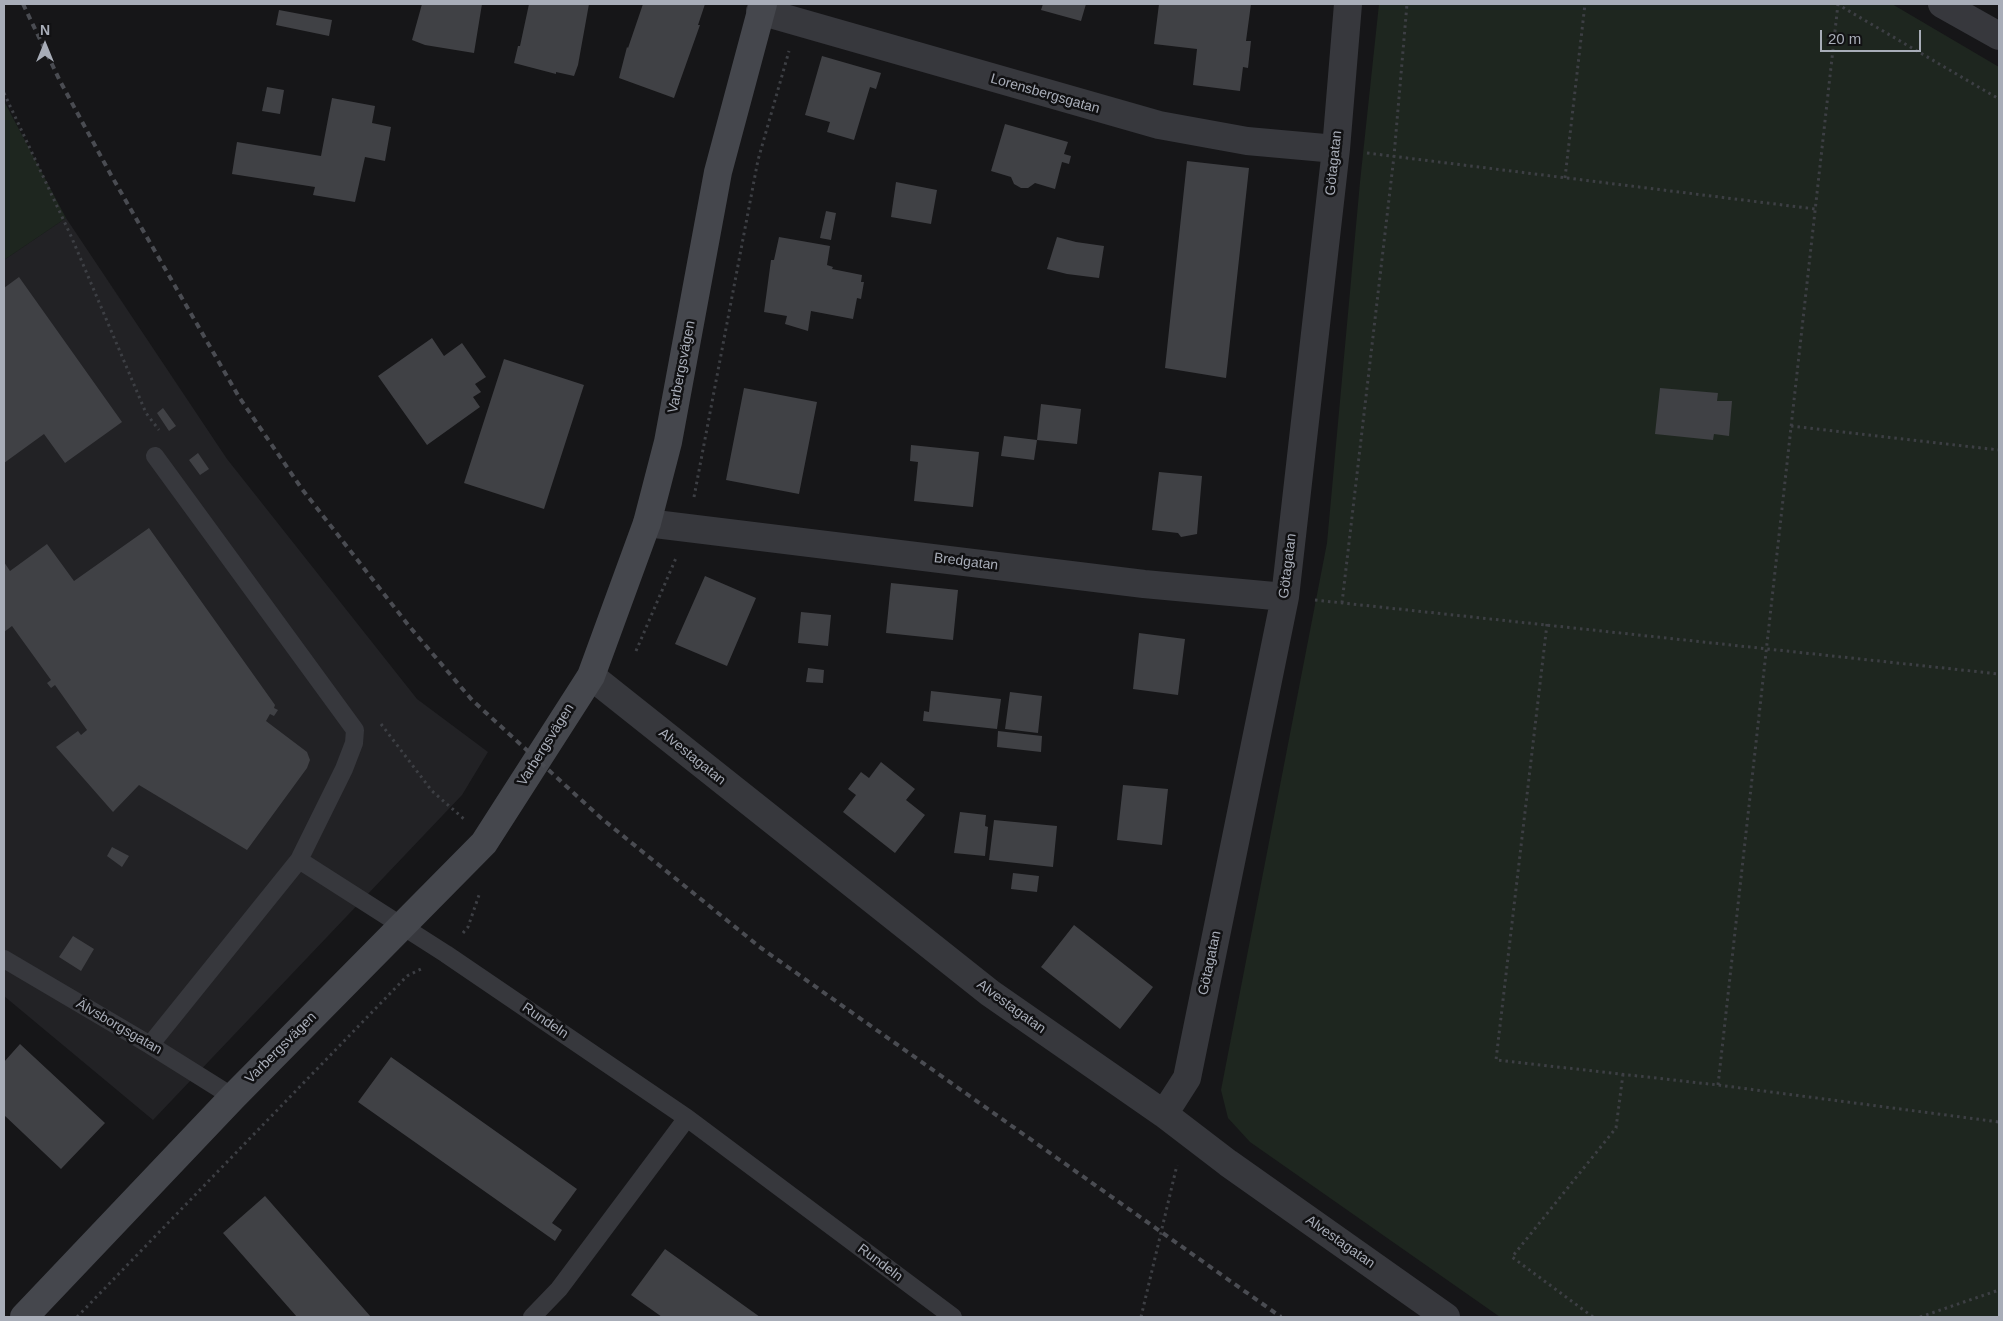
<!DOCTYPE html>
<html>
<head>
<meta charset="utf-8">
<style>
  body { margin:0 }
  #map { position:relative; width:2003px; height:1321px; overflow:hidden; background:#161618; font-family:Arial,sans-serif }
  canvas { display:block }
  .frame { position:absolute; inset:0; border:5px solid #a8adb8; pointer-events:none }
  .north { position:absolute; left:20px; top:20px; width:50px; height:50px; -webkit-text-stroke:4px #111113; paint-order:stroke; rotate:0deg; font-size:14px; font-weight:700; line-height:20px; text-align:center; color:#a8adb8 }
  .north::after { content:''; display:block; margin:auto; width:18px; height:22px; background:#a8adb8; clip-path:polygon(50% 0,100% 100%,50% 72%,0 100%) }
  .scale { position:absolute; left:1820px; top:30px; width:101px; height:22px; box-sizing:border-box; border:2px solid #a8adb8; border-top:0; padding-left:6px; font-size:15px; line-height:18px; white-space:nowrap; color:#a8adb8; -webkit-text-stroke:4px #111113; paint-order:stroke }
</style>
</head>
<body>
<div id="map">
<canvas width="2003" height="1321"></canvas>
<div class="frame"></div>
<div class="north">N</div>
<div class="scale">20 m</div>
</div>
<script>
const c = document.querySelector('canvas').getContext('2d');
c.lineJoin = 'round';
function fill(path, color) {
  c.fillStyle = color;
  c.fill(path, 'evenodd');
}
function shape(rows) {
  const path = new Path2D();
  for (const r of rows) {
    path.moveTo(r[0], r[1]);
    for (let i = 2; i < r.length; i += 2) path.lineTo(r[i], r[i + 1]);
  }
  return path;
}
function trace(path, color, width, dash) {
  c.strokeStyle = color;
  c.lineWidth = width;
  c.lineCap = dash ? 'butt' : 'round';
  c.setLineDash(dash || []);
  c.stroke(path);
}
function label(font, color, halo, rows, align = 'center') {
  c.font = font + ' Arial,sans-serif';
  c.lineWidth = 5;
  c.setLineDash([]);
  c.textBaseline = 'middle';
  c.strokeStyle = halo;
  c.fillStyle = color;
  for (const [text, x, y, turn = 0] of rows) {
    c.save();
    c.translate(x, y);
    c.rotate((+turn || 0) * Math.PI / 180);
    c.textAlign = isNaN(turn) ? turn : align;
    if (halo) c.strokeText(text, 0, 0);
    c.fillText(text, 0, 0);
    c.restore();
  }
}
fill(shape([
  [66,218,227,459,417,699,488,752,462,795,153,1120,4,996,4,260]
]), '#222225');
fill(shape([
  [1379,4,1892,4,1999,67,1999,1317,1500,1317,1250,1142,1228,1118,1221,1090,1327,543,1360,182],
  [4,101,66,218,4,260]
]), '#1e261f');
fill(shape([
  [422,4,482,4,474,53,425,45,412,40],
  [529,4,589,4,578,65,574,76,556,72,556,74,514,63,518,46,520,46],
  [643,4,705,4,698,25,700,25,674,98,619,78,627,47,628,48],
  [1043,4,1086,4,1081,21,1041,10],
  [1159,4,1251,4,1246,41,1251,41,1248,68,1243,67,1240,91,1193,85,1197,49,1154,44],
  [279,10,332,20,329,36,276,25],
  [822,56,881,73,876,89,870,87,854,140,827,132,830,122,805,115],
  [267,87,284,90,280,114,262,111],
  [332,98,375,106,372,123,391,127,385,161,365,157,355,202,313,195,315,187,232,174,237,142,321,156],
  [1005,124,1068,142,1064,154,1071,156,1069,164,1062,162,1055,189,1035,183,1028,188,1021,188,1014,184,1011,177,991,171],
  [1187,161,1249,168,1226,378,1165,368],
  [896,182,937,190,931,224,891,217],
  [826,211,836,213,831,240,820,238],
  [779,237,830,246,827,265,833,267,832,269,862,275,861,282,864,282,861,299,857,298,853,319,811,311,808,331,785,324,787,316,764,312,771,260,774,260],
  [1057,237,1076,242,1104,246,1099,278,1067,274,1047,269],
  [19,277,122,422,65,463,44,434,4,463,4,288],
  [432,338,444,356,462,343,486,377,475,384,481,392,473,397,480,407,427,445,378,376],
  [504,359,584,385,544,509,464,483],
  [744,388,817,402,799,494,726,480],
  [1660,388,1718,393,1717,401,1732,401,1729,436,1714,434,1713,440,1655,434],
  [1041,404,1081,409,1077,444,1037,440],
  [163,408,176,426,169,431,157,413],
  [1004,436,1037,440,1034,460,1001,456],
  [911,445,979,452,973,507,914,501,918,462,910,461],
  [198,453,209,469,200,475,189,460],
  [1159,472,1202,476,1197,534,1181,537,1178,533,1152,530],
  [149,528,275,705,274,708,278,710,274,716,270,714,266,721,307,752,310,760,307,768,247,850,139,785,113,812,56,747,78,731,81,735,87,730,55,685,51,688,47,683,51,680,12,626,4,632,4,562,10,571,47,544,74,581],
  [705,576,756,598,727,666,675,644],
  [891,583,958,590,953,640,886,633],
  [801,612,831,615,828,646,798,643],
  [1139,633,1185,639,1178,695,1133,689],
  [808,668,824,670,823,683,806,682],
  [931,691,1001,699,997,729,923,721,924,711,929,712],
  [1010,692,1042,696,1038,733,1005,729],
  [998,731,1042,736,1041,752,997,747],
  [881,762,915,789,906,800,925,815,895,853,843,812,856,795,848,789,861,772,869,778],
  [1123,785,1168,789,1162,845,1117,840],
  [960,812,986,815,985,826,988,827,985,856,954,853],
  [994,820,1057,826,1053,867,989,860],
  [112,847,129,856,122,867,107,856],
  [1013,873,1039,876,1037,892,1011,889],
  [1074,925,1153,987,1120,1029,1041,967],
  [73,936,94,949,81,971,59,957],
  [20,1044,105,1123,61,1169,4,1115,4,1062],
  [391,1057,577,1189,552,1223,562,1230,555,1241,358,1102],
  [265,1196,371,1317,297,1317,223,1233],
  [665,1249,760,1317,662,1317,631,1295]
]), '#404145');
trace(shape([
  [1837,4,1999,99],
  [4,93,71,236,146,413,159,430],
  [1367,153,1815,209],
  [1565,178,1585,4],
  [1791,426,1999,450],
  [694,497,758,160,789,51],
  [1315,600,1999,674],
  [1342,603,1394,156,1407,4],
  [1547,624,1496,1060,1718,1085,1999,1122],
  [636,651,676,558],
  [381,724,432,791,464,819],
  [463,933,468,927,479,895],
  [1718,1085,1838,4],
  [77,1317,407,976,421,969],
  [1141,1317,1177,1165],
  [1593,1317,1512,1257,1616,1128,1623,1074],
  [1920,1317,1999,1290]
]), '#3d3f44', 3, [2.5, 4]);
trace(shape([
  [155,456,355,730,354,743,344,769,299,860],
  [4,959,150,1045,233,1097],
  [150,1045,299,860,446,954,687,1118,953,1317],
  [532,1317,559,1289,687,1118]
]), '#37383d', 18);
trace(shape([
  [1942,4,1999,36],
  [760,11,1159,125,1247,141,1336,149],
  [647,523,1144,584,1285,597],
  [591,676,990,993,1164,1114,1228,1163,1446,1317],
  [1164,1114,1187,1078,1285,597,1336,149,1348,4]
]), '#37383d', 28);
trace(shape([
  [24,1317,233,1097,484,843,591,676,647,523,668,442,718,172,763,4]
]), '#45474d', 28);
trace(shape([
  [23,4,60,81,111,175,239,397,302,489,409,626,472,700,601,818,761,948,1281,1317]
]), '#4a4c52', 4, [6, 5]);
label('14px', '#a8adb8', '#111113', [
  ["Lorensbergsgatan",1045,94,16],
  ["Götagatan",1334,163,-84],
  ["Varbergsvägen",682,367,-79],
  ["Bredgatan",966,562,7],
  ["Götagatan",1288,566,-83],
  ["Varbergsvägen",546,745,-58],
  ["Alvestagatan",692,757,39],
  ["Götagatan",1210,963,-78],
  ["Alvestagatan",1011,1007,36],
  ["Rundeln",545,1021,34],
  ["Älvsborgsgatan",119,1027,30],
  ["Varbergsvägen",281,1048,-45],
  ["Alvestagatan",1340,1242,35],
  ["Rundeln",880,1263,37]
]);
</script>
</body>
</html>
